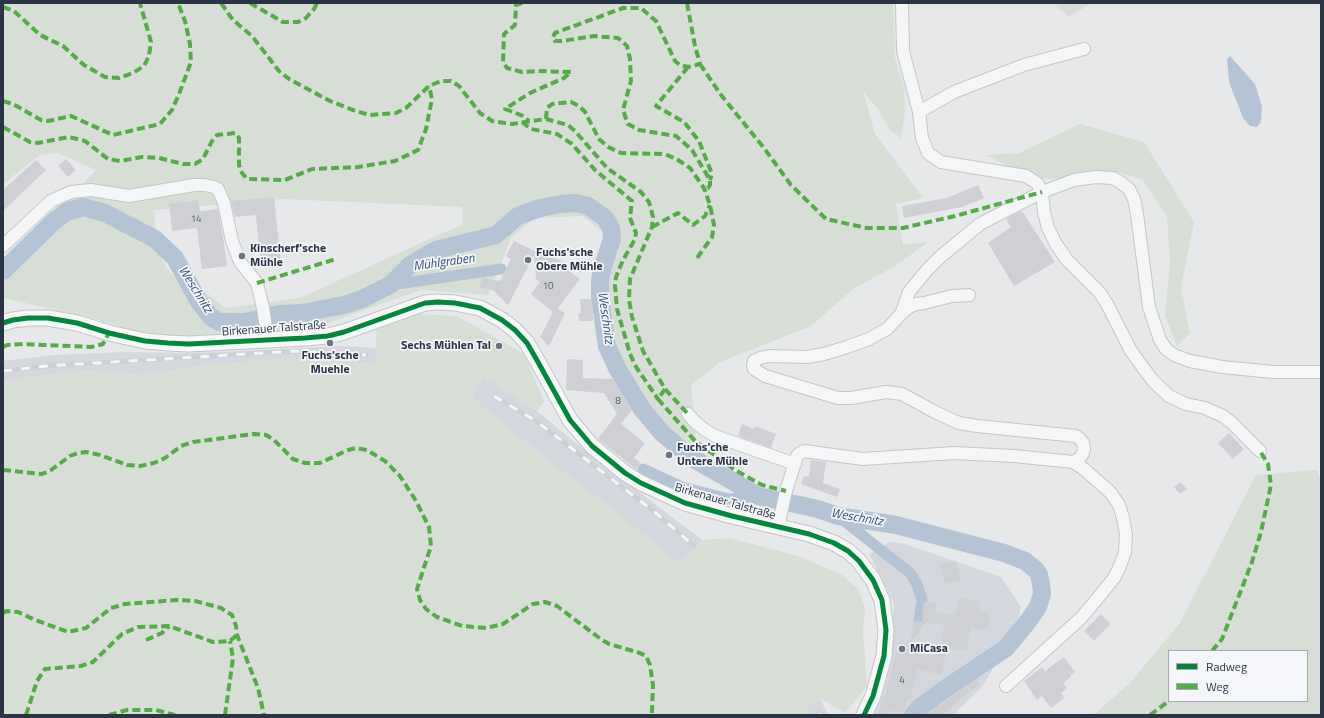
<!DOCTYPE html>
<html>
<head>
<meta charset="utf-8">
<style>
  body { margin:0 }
  #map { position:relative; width:1324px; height:718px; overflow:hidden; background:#e6e8ea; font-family:"Titillium Web",sans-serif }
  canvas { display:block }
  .frame { position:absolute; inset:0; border:4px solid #2b3445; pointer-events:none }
  .legend { position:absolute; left:1168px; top:650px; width:140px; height:52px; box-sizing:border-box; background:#f4f6f9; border:1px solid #a4a8b1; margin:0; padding:5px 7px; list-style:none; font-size:12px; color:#2b3445 }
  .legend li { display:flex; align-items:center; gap:8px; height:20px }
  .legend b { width:20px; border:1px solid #a4a8b1 }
</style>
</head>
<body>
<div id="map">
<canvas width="1324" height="718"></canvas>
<div class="frame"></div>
<ul class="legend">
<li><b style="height:5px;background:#00873e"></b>Radweg</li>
<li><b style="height:5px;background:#54ac47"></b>Weg</li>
</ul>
</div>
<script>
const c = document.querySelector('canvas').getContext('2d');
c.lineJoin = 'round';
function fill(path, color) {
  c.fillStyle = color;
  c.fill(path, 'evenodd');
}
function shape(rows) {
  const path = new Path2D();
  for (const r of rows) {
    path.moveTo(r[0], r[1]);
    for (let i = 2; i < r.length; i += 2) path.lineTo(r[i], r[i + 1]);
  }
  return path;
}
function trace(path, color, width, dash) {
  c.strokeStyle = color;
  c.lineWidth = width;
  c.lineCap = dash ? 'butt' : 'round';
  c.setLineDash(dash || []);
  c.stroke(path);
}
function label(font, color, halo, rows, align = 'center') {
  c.font = font + ' "Titillium Web",sans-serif';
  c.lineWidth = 3.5;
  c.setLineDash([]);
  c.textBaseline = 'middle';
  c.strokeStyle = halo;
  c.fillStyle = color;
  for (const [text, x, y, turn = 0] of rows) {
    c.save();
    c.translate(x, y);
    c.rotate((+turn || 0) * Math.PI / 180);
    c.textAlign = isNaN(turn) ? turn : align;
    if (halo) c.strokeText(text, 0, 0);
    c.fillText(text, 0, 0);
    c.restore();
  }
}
fill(shape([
  [342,346,376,348,376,364,326,358,295,358,207,365,142,375,85,370,3,381,3,361,55,355,126,352,196,353],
  [483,376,537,411,584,450,702,540,679,564,607,505,541,455,472,398],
  [890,542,905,544,1001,577,1021,607,1017,628,982,687,953,715,874,715,880,701,891,663,894,603,869,554],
  [820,698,828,715,810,715,807,706]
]), '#d4d7dd');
fill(shape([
  [3,3,893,3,895,58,904,88,905,113,901,138,890,130,878,109,863,91,875,134,923,198,896,204,903,245,928,242,897,265,853,289,811,326,720,362,691,385,697,448,758,489,719,484,684,465,632,406,606,350,602,292,607,235,582,216,534,218,511,238,488,295,421,290,328,323,294,331,259,332,176,336,136,331,87,317,3,298,3,270,96,170,58,153,40,155,3,184],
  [284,199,462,207,463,224,300,298,225,308,203,290,171,274,158,254,154,210],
  [1053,3,1091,3,1069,17],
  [1080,124,1144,142,1194,222,1181,288,1190,333,1177,346,1165,316,1170,263,1167,216,1143,180,1113,171,1069,179,1031,178,986,155,1019,153],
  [419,314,457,316,524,354,544,401,537,411,483,376,472,398,541,455,607,505,679,563,702,540,729,538,798,556,842,575,859,590,865,609,863,631,867,686,845,713,820,698,807,706,810,715,3,715,3,381,85,370,142,375,207,365,295,358,326,358,376,364,376,330],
  [1317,470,1321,482,1321,715,1093,715,1129,684,1180,623,1256,475],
  [1169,651,1307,651,1307,701,1169,701]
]), '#d6ded6');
fill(shape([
  [1230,56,1255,84,1262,107,1261,122,1257,127,1250,126,1243,118,1229,82,1227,59]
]), '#b4c4d5');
trace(shape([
  [390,285,501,269],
  [643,469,682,487,728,499,758,496],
  [838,516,910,573,917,584,922,600,919,621]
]), '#b4c4d5', 11);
trace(shape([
  [3,271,53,222,66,212,83,207,105,213,155,239,175,258,199,302,211,317,219,322,245,322,280,314,302,313,344,305,362,299,390,285,410,265,436,250,496,235,518,216,540,208,561,204,576,203,588,206,605,218,611,228,612,239,602,269,600,281,600,298,607,346,617,368,642,409,662,433,689,456,758,496,818,509,838,516,896,525,1004,553,1025,561,1036,570,1039,575,1041,584,1042,594,1038,607,1026,624,1006,648,942,691,919,708,913,715]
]), '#b4c4d5', 18);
fill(shape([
  [66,159,76,170,68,177,58,166],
  [36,160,46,170,3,211,3,190],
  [978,185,984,198,962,207,904,218,902,206,947,198],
  [274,197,281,264,261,266,256,215,235,217,231,201],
  [198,200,200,211,218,209,223,237,227,266,202,269,197,228,172,231,169,204],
  [1022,211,1055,262,1014,286,988,243,1011,227,1006,219],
  [514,241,549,258,550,256,568,264,567,266,569,268,568,270,580,279,557,309,565,313,549,346,540,337,553,312,531,294,540,282,536,279,534,255,508,305,493,290,480,288,482,278,500,281,511,259,506,256],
  [580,299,592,299,593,321,579,321,578,313,581,313],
  [567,359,583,360,583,378,613,379,632,410,621,424,645,443,634,458,640,462,636,469,598,439,617,414,604,393,566,390],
  [742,424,754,429,755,426,776,434,771,448,738,436],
  [1229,433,1244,449,1233,459,1218,443],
  [811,460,826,462,823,483,840,489,837,497,801,484,804,476,809,477],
  [1180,482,1187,489,1180,494,1174,487],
  [956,561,960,580,945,583,940,565],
  [958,598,980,601,978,612,990,613,988,630,970,628,967,651,941,648,944,625,922,622,924,602,936,603,935,612,956,615],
  [1101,614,1111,624,1094,641,1084,631],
  [915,621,923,622,921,631,910,642],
  [899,642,946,655,940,675,918,669,910,699,907,699,903,713,893,710,892,713,887,711,885,715,877,715,886,693],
  [1064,657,1075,672,1070,676,1071,677,1063,683,1067,688,1061,693,1064,698,1051,708,1042,696,1037,700,1024,681,1042,667,1045,671],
  [976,679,980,684,956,703,944,715,925,715]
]), '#ced0d3');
const minor = shape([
  [902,3,903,51,919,112,922,138,928,153,941,162,1026,176,1037,183,1042,192,980,224,940,257,927,270,909,292,901,314,887,329,869,339,847,347,824,354,807,357,769,356,760,358,754,361,753,365,754,369,765,376,838,398,851,398,886,392,902,394,935,412,959,423,977,426,1076,436,1080,439,1083,443,1084,449,1083,453,1079,459,1073,462],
  [919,112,954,92,1024,65,1084,49],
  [3,246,51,201,71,192,91,190,129,196,194,185,205,185,214,187,218,189,224,203,232,241,240,262,257,283,263,308,268,340],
  [901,314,909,307,916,304,924,303,952,296,969,295],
  [688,414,696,423,705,430,715,436,795,464],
  [1260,451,1231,422,1223,416,1205,408,1186,404,1169,396,1153,381,1131,351,1107,304,1100,293,1067,260,1056,244,1048,228,1044,212,1042,192,1074,180,1096,177,1113,178,1120,182,1129,189,1134,199,1137,214,1149,307,1160,340,1166,349,1174,355,1190,361,1222,367,1273,372,1321,372],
  [778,527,786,491,797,456,799,454,804,451,863,459,954,453,1014,456,1073,462,1084,469,1111,493,1119,505,1123,518,1126,534,1125,552,1120,566,1114,578,1097,599,1081,618,1006,686]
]);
const major = shape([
  [3,323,13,320,28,318,48,318,77,323,109,333,145,341,168,343,189,344,305,338,328,336,344,332,425,303,438,302,455,303,480,308,502,320,515,330,527,343,538,362,570,420,592,446,625,473,641,483,685,503,732,516,809,534,834,543,848,551,859,561,873,580,882,600,886,630,884,656,873,696,864,715]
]);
trace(minor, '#c4c6c8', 14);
trace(major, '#c2c5c8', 17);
trace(shape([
  [592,269,612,273]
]), '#c5c6ca', 2, [3, 3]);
trace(minor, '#f5f6f7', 12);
trace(major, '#f8f8f8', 15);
const rail = shape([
  [3,371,46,366,296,351,366,355],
  [494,396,536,421,592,464,656,513,694,546],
  [819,713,820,715]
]);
trace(rail, '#cecfd2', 4.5);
trace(rail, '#f4f6f9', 3, [9]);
trace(shape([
  [221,3,233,20,252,36,279,71,289,79,330,101,353,110,369,115,396,113,406,108,429,86,441,81,451,81,459,86,480,113,492,121,512,124,546,119,568,125,575,131,607,168,641,192,649,202,653,217,652,227,630,279,629,299,632,317,643,351,665,389,688,414],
  [250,3,283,22,298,22,306,18,314,9,317,3],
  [522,3,516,5,515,25,504,34,503,62,507,68,522,72,537,71,571,72,564,78,530,93,505,109,523,116,529,121],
  [687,3,695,46,700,64,688,67,680,65,675,61,656,21,641,8,623,8,555,33,553,37,555,41,562,41,594,36,618,38,627,46,630,59,631,81,623,110,628,124,639,130,676,136,692,150,710,180,710,185,708,188,704,188],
  [3,7,14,11,40,35,63,46,84,65,105,77,119,78,133,73,144,66,149,56,151,42,140,3],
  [700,64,721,95,764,148,791,185,826,219,867,228,903,228,955,216,1042,192],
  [688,67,656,106,684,122,699,141,712,174,710,180],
  [3,101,13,104,41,120,48,121,71,116,113,135,160,124,172,110,179,94,191,62,190,44,185,21,178,3],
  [546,119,547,108,552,104,571,102,579,106,585,112,599,139,608,147,621,153,665,154,678,160,690,168,704,188,710,205,714,225,712,237,697,258],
  [522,122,531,129,557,134,572,144,595,170,632,201,630,218,636,233,635,239,623,260,616,277,615,285,617,309,630,354,636,367,658,399],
  [3,127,30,142,38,143,69,137,85,141,108,159,120,161,142,157,159,158,183,164,195,164,203,159,213,139,217,135,235,133,239,138,239,165,242,173,247,179,285,180,312,169,358,167,395,161,418,150,426,129,432,99,429,86],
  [652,227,678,213,693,225,705,216,710,205],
  [585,268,592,269],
  [257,283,336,259],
  [3,347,7,345,23,344,91,347,103,344,109,333],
  [665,389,658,399,695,441,735,470,762,485,786,491],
  [3,470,42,474,51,470,70,456,78,453,86,452,100,455,127,465,140,466,154,463,165,458,181,446,193,442,254,434,266,435,274,440,293,459,305,463,320,463,348,450,356,448,367,450,385,461,400,476,416,501,429,527,431,546,417,589,420,600,426,609,437,617,462,626,486,628,503,624,533,604,545,602,557,606,602,640,609,644,640,653,646,656,650,665,653,685,652,711,651,715],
  [3,613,6,611,18,612,33,619,68,632,86,628,111,608,125,604,177,600,195,601,221,608,232,615,236,626,237,635,258,688,264,715],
  [146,640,162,633,169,626],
  [1212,651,1222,639,1252,562,1261,532,1271,485,1268,464,1260,451],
  [26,715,37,681,45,669,81,666,93,662,122,634,138,627,169,626,213,642,230,641,237,635],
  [109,715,127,710,156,710,175,715],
  [225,715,233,658,230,641],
  [1150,715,1169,701]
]), '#54ac47', 4, [8, 4]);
trace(shape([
  [3,323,13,320,28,318,48,318,77,323,109,333,145,341,168,343,189,344,305,338,328,336,344,332,425,303,438,302,455,303,480,308,502,320,515,330,527,343,538,362,570,420,592,446,625,473,641,483,685,503,732,516,809,534,834,543,848,551,859,561,873,580,882,600,886,630,884,656,873,696,864,715]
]), '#00873e', 5);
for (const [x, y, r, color] of [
  [242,256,4,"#6c737f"],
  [528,260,4,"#6c737f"],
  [330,343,4,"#6c737f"],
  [499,346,4,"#6c737f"],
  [669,455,4,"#6c737f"],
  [902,649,4,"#6c737f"]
]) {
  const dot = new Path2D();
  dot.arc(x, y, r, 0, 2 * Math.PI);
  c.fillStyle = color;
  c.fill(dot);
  trace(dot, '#f4f6f9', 1.5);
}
label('10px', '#545c69', null, [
  ["14",196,220],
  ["10",548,287],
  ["8",618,402],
  ["4",902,681]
]);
label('bold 12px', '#2b3445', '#f4f6f9', [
  ["Kinscherf'sche",250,249],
  ["Mühle",250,263],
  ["Fuchs'sche",536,253],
  ["Obere Mühle",536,267],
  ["Sechs Mühlen Tal",491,346,"right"],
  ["Fuchs'sche",330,356,"center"],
  ["Muehle",330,370,"center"],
  ["Fuchs'che",677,448],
  ["Untere Mühle",677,462],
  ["MiCasa",910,649]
], 'left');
label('12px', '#2b3445', '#f4f6f9', [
  ["Birkenauer Talstraße",274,329,-4],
  ["Birkenauer Talstraße",725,502,16]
]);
label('italic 13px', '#34527a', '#f4f6f9', [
  ["Mühlgraben",444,263,-8],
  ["Weschnitz",195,290,58],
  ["Weschnitz",605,318,82],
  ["Weschnitz",857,518,10]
]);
</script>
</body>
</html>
